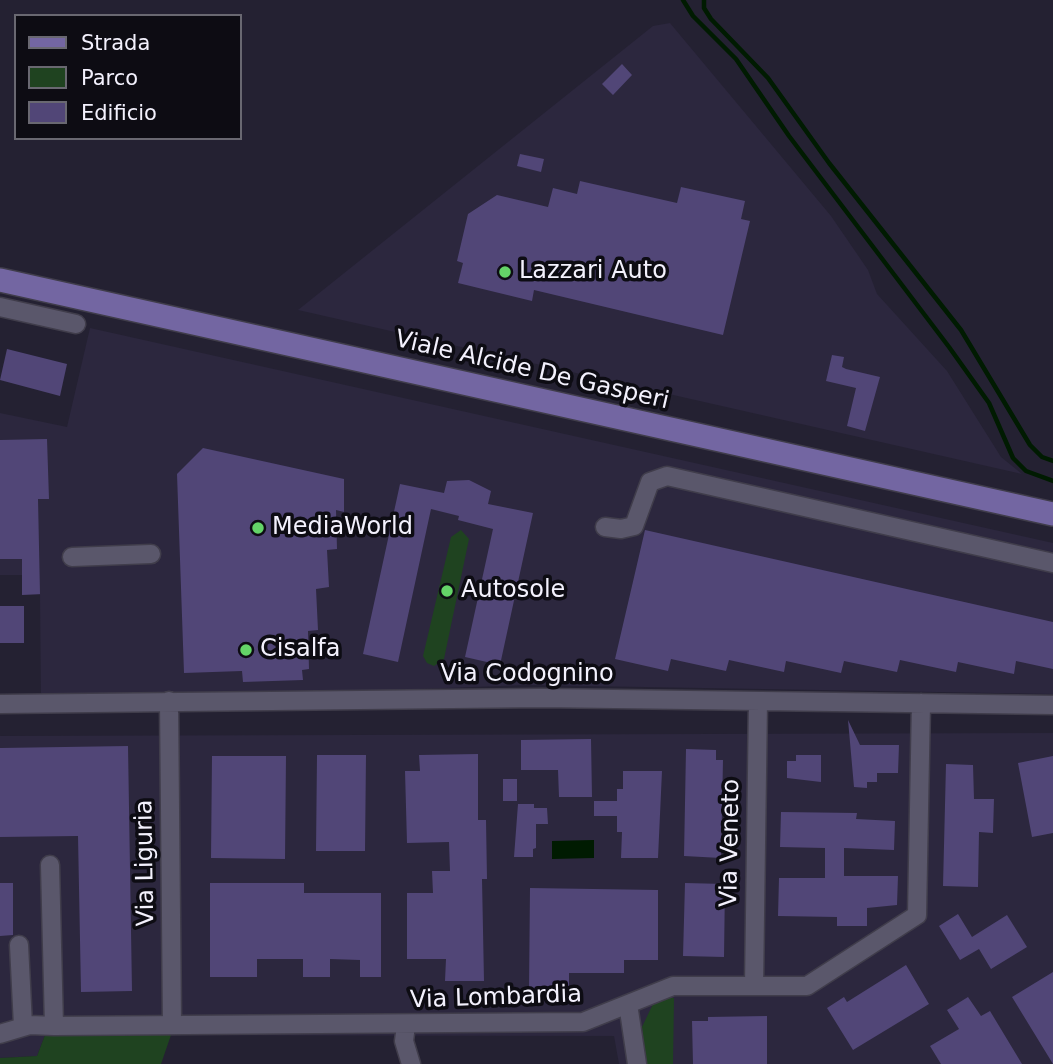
<!DOCTYPE html>
<html>
<head>
<meta charset="utf-8">
<style>
  body { margin:0 }
  #map { position:relative; width:1053px; height:1064px; overflow:hidden; background:#242132; font-family:"DejaVu Sans",sans-serif }
  canvas { display:block }
  .legend { position:absolute; left:14px; top:14px; width:228px; height:126px; box-sizing:border-box; background:#0d0c13; border:2px solid #696871; margin:0; padding:9px 12px; list-style:none; font-size:21px; color:#f3f1fd }
  .legend li { display:flex; align-items:center; gap:14px; height:35px }
  .legend b { width:35px; border:2px solid #696871 }
</style>
</head>
<body>
<div id="map">
<canvas width="1053" height="1064"></canvas>
<ul class="legend">
<li><b style="height:9px;background:#7366a2"></b>Strada</li>
<li><b style="height:19px;background:#1f4320"></b>Parco</li>
<li><b style="height:19px;background:#514677"></b>Edificio</li>
</ul>
</div>
<script>
const c = document.querySelector('canvas').getContext('2d');
c.lineJoin = 'round';
function fill(path, color) {
  c.fillStyle = color;
  c.fill(path, 'evenodd');
}
function shape(rows) {
  const path = new Path2D();
  for (const r of rows) {
    path.moveTo(r[0], r[1]);
    for (let i = 2; i < r.length; i += 2) path.lineTo(r[i], r[i + 1]);
  }
  return path;
}
function trace(path, color, width, dash) {
  c.strokeStyle = color;
  c.lineWidth = width;
  c.lineCap = dash ? 'butt' : 'round';
  c.setLineDash(dash || []);
  c.stroke(path);
}
function label(font, color, halo, rows, align = 'center') {
  c.font = font + ' "DejaVu Sans",sans-serif';
  c.lineWidth = 7;
  c.setLineDash([]);
  c.textBaseline = 'middle';
  c.strokeStyle = halo;
  c.fillStyle = color;
  for (const [text, x, y, turn = 0] of rows) {
    c.save();
    c.translate(x, y);
    c.rotate((+turn || 0) * Math.PI / 180);
    c.textAlign = isNaN(turn) ? turn : align;
    if (halo) c.strokeText(text, 0, 0);
    c.fillText(text, 0, 0);
    c.restore();
  }
}
fill(shape([
  [670,23,831,216,868,270,877,294,947,371,1001,457,1022,474,298,310,653,26],
  [90,328,1053,543,1053,694,527,685,41,703,40,595,22,595,22,575,0,575,0,413,67,427],
  [1053,733,1053,1064,619,1064,614,1036,45,1035,37,1056,0,1058,0,736]
]), '#2c273e');
fill(shape([
  [461,530,469,539,444,659,434,666,427,663,423,656,451,537],
  [669,998,674,998,673,1064,645,1064,642,1027,653,1004],
  [45,1035,171,1035,161,1064,0,1064,0,1058,37,1056]
]), '#1f4320');
fill(shape([
  [594,840,594,858,552,859,552,841]
]), '#001b01');
trace(shape([
  [683,0,693,16,736,59,789,136,949,347,989,403,1013,458,1026,471,1053,481],
  [704,0,704,8,711,19,768,78,829,163,961,330,1030,445,1042,457,1053,461]
]), '#001b01', 4.5);
fill(shape([
  [622,64,632,75,613,95,602,84],
  [520,154,544,159,541,172,517,166],
  [580,181,677,203,681,187,745,201,741,219,750,221,723,335,534,290,532,301,458,283,463,263,457,261,468,214,497,195,548,207,553,188,577,194],
  [7,349,67,364,60,396,0,380],
  [832,355,844,357,842,367,846,369,880,377,865,431,847,426,856,388,826,381],
  [47,439,49,499,38,499,40,594,22,595,22,559,0,559,0,440],
  [203,448,344,479,344,512,336,510,337,549,327,550,329,587,316,589,318,630,308,631,309,669,302,670,303,680,243,682,242,671,184,673,177,474],
  [469,480,491,491,488,504,533,513,500,665,465,657,493,529,458,520,459,516,431,509,398,662,363,654,400,484,444,493,447,481],
  [645,530,1053,622,1053,669,1016,661,1014,674,958,662,956,672,900,660,897,672,844,661,841,673,786,661,784,672,729,660,726,671,671,659,668,671,615,659],
  [0,606,24,606,24,643,0,643],
  [848,720,860,745,899,745,898,773,877,773,877,782,867,782,867,788,854,787],
  [591,739,592,797,559,797,558,770,521,770,521,740],
  [128,746,132,991,81,992,78,836,0,837,0,748],
  [686,749,716,750,716,760,723,760,721,858,684,856],
  [478,754,478,820,486,820,487,879,482,879,484,981,445,981,446,959,407,959,407,893,433,893,432,871,450,871,449,842,407,843,405,771,420,771,419,755],
  [317,755,366,755,365,851,316,851],
  [796,755,821,755,821,782,787,778,787,761,796,761],
  [212,756,286,756,285,859,211,858],
  [1053,756,1053,833,1032,837,1018,763],
  [946,764,973,765,974,799,994,799,993,833,979,832,978,887,943,886],
  [623,771,662,771,658,858,621,858,622,832,617,832,617,816,594,816,594,801,617,801,617,789,623,789],
  [503,779,517,779,517,801,503,801],
  [518,804,534,804,534,808,547,808,548,824,536,824,536,848,533,849,533,857,514,857],
  [781,812,857,813,856,819,895,821,894,850,844,848,844,876,898,876,897,905,867,908,867,926,837,926,837,917,778,916,779,878,825,878,825,848,780,847],
  [0,883,13,883,13,935,0,936],
  [210,883,304,883,304,893,381,893,381,977,360,977,360,960,330,959,330,977,303,977,303,959,257,959,257,977,210,977],
  [685,883,725,884,724,957,683,956],
  [530,888,658,890,658,960,624,960,624,973,569,973,569,990,529,990],
  [958,914,972,937,1007,915,1027,947,991,969,979,949,960,960,939,926],
  [906,965,929,1004,853,1050,827,1008,844,997,847,1002],
  [1053,972,1053,1064,1012,997],
  [968,997,981,1016,990,1011,1022,1064,941,1064,930,1046,959,1029,947,1010],
  [767,1016,767,1064,693,1064,692,1021,708,1021,708,1017]
]), '#514677');
const minor = shape([
  [0,307,76,324],
  [605,527,621,529,634,526,650,482,667,476,1053,563],
  [72,557,151,554],
  [169,701,172,1024],
  [0,704,542,698,1053,705],
  [50,865,54,1026,583,1022,673,986,807,986,917,915,921,703],
  [19,945,23,1026],
  [754,986,758,701],
  [628,1004,637,1064],
  [406,1025,404,1041,411,1064],
  [0,1034,30,1025,54,1026]
]);
const major = shape([
  [0,280,1053,514]
]);
trace(minor, '#403d4b', 21);
trace(major, '#403d4b', 26);
trace(minor, '#5a576b', 18);
trace(major, '#7366a2', 23);
for (const [x, y, r, color] of [
  [505,272,7,"#64d468"],
  [258,528,7,"#64d468"],
  [447,591,7,"#64d468"],
  [246,650,7,"#64d468"]
]) {
  const dot = new Path2D();
  dot.arc(x, y, r, 0, 2 * Math.PI);
  c.fillStyle = color;
  c.fill(dot);
  trace(dot, '#0d0c13', 2.5);
}
label('24px', '#f3f1fd', '#0d0c13', [
  ["Lazzari Auto",519,272],
  ["MediaWorld",272,528],
  ["Autosole",461,591],
  ["Cisalfa",260,650]
], 'left');
label('24px', '#f3f1fd', '#0d0c13', [
  ["Viale Alcide De Gasperi",532,371,13],
  ["Via Codognino",527,675],
  ["Via Veneto",731,843,-89],
  ["Via Liguria",146,863,-91],
  ["Via Lombardia",496,998,-2]
]);
</script>
</body>
</html>
